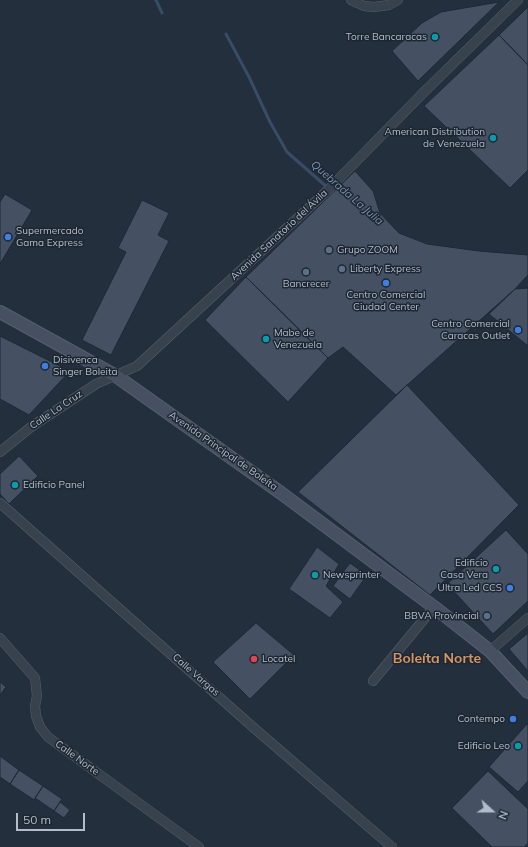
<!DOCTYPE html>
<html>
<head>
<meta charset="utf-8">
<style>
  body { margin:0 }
  #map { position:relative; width:528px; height:847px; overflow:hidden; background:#242f3e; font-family:Mulish,sans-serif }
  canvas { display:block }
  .north { position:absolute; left:472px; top:791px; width:40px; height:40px; -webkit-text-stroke:3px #1d2633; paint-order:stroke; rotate:111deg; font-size:11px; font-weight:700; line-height:16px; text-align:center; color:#b4bcc9 }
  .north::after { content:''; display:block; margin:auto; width:14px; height:18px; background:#b4bcc9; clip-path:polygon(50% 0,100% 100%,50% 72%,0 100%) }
  .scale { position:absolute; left:16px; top:813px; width:69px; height:18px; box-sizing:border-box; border:2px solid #b4bcc9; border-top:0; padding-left:5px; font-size:12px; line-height:14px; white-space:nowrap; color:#b4bcc9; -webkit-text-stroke:3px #1d2633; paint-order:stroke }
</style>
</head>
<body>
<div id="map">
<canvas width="528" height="847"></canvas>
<div class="north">N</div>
<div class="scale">50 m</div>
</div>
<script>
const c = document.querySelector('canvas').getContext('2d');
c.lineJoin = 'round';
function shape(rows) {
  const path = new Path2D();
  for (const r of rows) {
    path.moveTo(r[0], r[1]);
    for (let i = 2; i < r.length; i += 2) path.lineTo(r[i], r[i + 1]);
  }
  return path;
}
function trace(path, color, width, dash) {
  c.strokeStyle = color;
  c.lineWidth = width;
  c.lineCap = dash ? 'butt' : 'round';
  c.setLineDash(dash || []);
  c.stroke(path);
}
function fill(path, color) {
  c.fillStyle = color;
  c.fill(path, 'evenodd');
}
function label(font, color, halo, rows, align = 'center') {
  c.font = font + ' Mulish,sans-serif';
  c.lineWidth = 3;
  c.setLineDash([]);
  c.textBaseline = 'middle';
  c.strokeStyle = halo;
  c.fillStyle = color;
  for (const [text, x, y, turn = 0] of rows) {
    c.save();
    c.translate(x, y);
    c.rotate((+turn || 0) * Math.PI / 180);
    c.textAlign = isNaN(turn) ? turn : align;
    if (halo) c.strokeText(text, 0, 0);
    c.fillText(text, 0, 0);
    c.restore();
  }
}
trace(shape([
  [156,0,162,13],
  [226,34,249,77,270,122,287,152,336,195]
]), '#394c67', 3);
const building = shape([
  [499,2,418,81,392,51,422,23,441,12,499,2],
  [528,7,528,65,499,35,528,7],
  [499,35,528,65,528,170,510,188,424,106,499,35],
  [355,171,373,191,380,213,399,233,427,244,479,251,528,255,528,275,515,289,396,395,343,347,328,358,246,277,355,171],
  [5,194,32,210,0,264,0,202,5,194],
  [142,200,169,213,158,235,169,241,111,355,82,340,126,252,118,248,142,200],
  [246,277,328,358,288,402,205,320,246,277],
  [528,288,528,346,489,314,515,289,528,288],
  [0,336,70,371,29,415,0,399,0,336],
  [407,385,519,505,430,595,298,492,407,385],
  [19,456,38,476,9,504,0,494,0,474,19,456],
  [506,530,528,554,528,601,493,634,447,584,506,530],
  [317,547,339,564,326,586,343,602,330,618,289,589,317,547],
  [350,563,367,575,350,599,333,586,350,563],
  [256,623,294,655,250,699,213,662,256,623],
  [528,633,528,671,509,649,528,633],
  [0,682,6,687,0,695,0,682],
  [527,724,528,725,528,781,518,792,489,767,527,724],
  [0,756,19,770,10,784,0,777,0,756],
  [19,770,43,786,34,800,10,784,19,770],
  [488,771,528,809,528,843,524,847,492,847,452,808,488,771],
  [43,786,62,799,54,811,35,798,43,786],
  [60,802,70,810,64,818,54,811,60,802]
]);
fill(building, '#455162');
trace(building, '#1f2835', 1);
const street = shape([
  [351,0,364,6,374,7,389,5,398,0],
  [0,452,31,427,96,384,137,366,329,189,424,92,518,0],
  [0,503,254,728,392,847],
  [0,638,35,678,37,696,35,706,36,716,40,727,48,737,199,847],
  [490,651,528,618],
  [373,681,434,607]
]);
const secondary = shape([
  [0,312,116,376,281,493,434,607,490,651,528,692]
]);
trace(street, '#565f6c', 10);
trace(secondary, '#565f6c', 14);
trace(street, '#38414e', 9);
trace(secondary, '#465061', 12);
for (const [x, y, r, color] of [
  [435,37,4,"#0f9aa8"],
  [493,138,4,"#0f9aa8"],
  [8,237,4,"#3f7fe0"],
  [329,250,4,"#5c6f8a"],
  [342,269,4,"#5c6f8a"],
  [306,272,4,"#5c6f8a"],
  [386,283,4,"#3f7fe0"],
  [518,330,4,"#3f7fe0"],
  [266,339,4,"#0f9aa8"],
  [45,366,4,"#3f7fe0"],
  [15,485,4,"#0f9aa8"],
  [496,569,4,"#0f9aa8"],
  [315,575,4,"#0f9aa8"],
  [510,588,4,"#3f7fe0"],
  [487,616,4,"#5c6f8a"],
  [254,659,4,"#e0444e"],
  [513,719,4,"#3f7fe0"],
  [518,746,4,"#0f9aa8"]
]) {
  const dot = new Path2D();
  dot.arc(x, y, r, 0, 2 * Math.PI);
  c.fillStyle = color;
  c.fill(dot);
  trace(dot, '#1d2633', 1.5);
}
label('10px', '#b4bcc9', '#1d2633', [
  ["Torre Bancaracas",427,37],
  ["American Distribution",485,132],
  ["de Venezuela",485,144],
  ["Supermercado",16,231,"left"],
  ["Gama Express",16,243,"left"],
  ["Grupo ZOOM",337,250,"left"],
  ["Liberty Express",350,269,"left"],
  ["Bancrecer",306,284,"center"],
  ["Centro Comercial",386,295,"center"],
  ["Ciudad Center",386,307,"center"],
  ["Centro Comercial",510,324],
  ["Caracas Outlet",510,336],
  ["Mabe de",274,333,"left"],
  ["Venezuela",274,345,"left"],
  ["Disivenca",53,360,"left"],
  ["Singer Boleita",53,372,"left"],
  ["Edificio Panel",23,485,"left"],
  ["Edificio",488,563],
  ["Casa Vera",488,575],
  ["Newsprinter",323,575,"left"],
  ["Ultra Led CCS",502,588],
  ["BBVA Provincial",479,616],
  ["Locatel",262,659,"left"],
  ["Contempo",505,719],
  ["Edificio Leo",510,746]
], 'right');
label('10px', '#b4bcc9', '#1d2633', [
  ["Avenida Sanatorio del Ávila",279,235,-43],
  ["Calle La Cruz",56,410,-34],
  ["Avenida Principal de Boleíta",223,451,35],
  ["Calle Vargas",196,675,41],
  ["Calle Norte",77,758,36]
]);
label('italic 11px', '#7c92b1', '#1d2633', [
  ["Quebrada La Julia",347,193,41]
]);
label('bold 14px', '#d59563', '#1d2633', [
  ["Boleíta Norte",437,659]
]);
</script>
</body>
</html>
